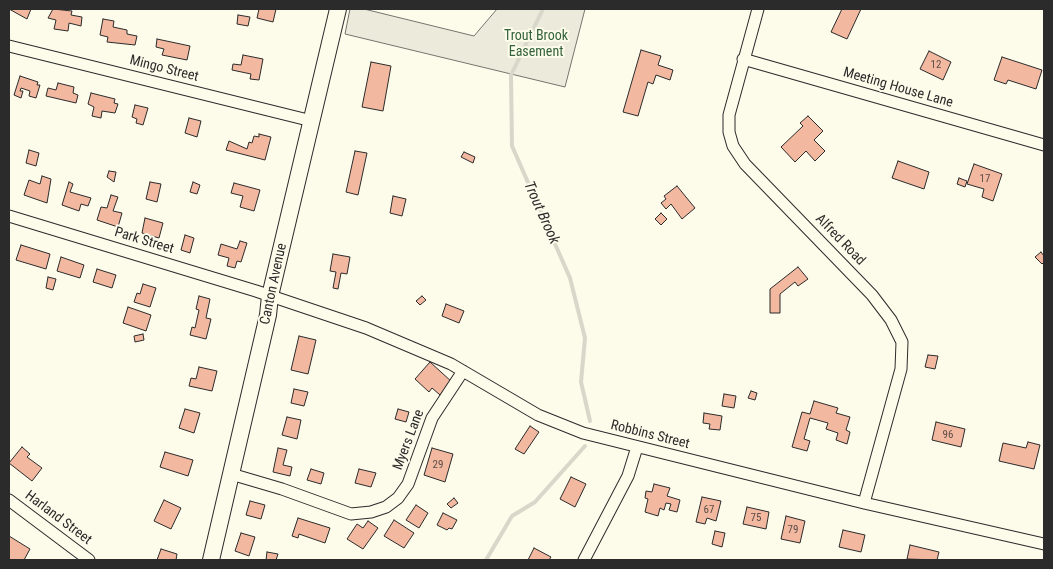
<!DOCTYPE html>
<html>
<head>
<meta charset="utf-8">
<style>
  body { margin:0 }
  #map { position:relative; width:1053px; height:569px; overflow:hidden; background:#fdfbea; font-family:"Roboto Condensed",sans-serif }
  canvas { display:block }
  .frame { position:absolute; inset:0; border:10px solid #2b2b2b; pointer-events:none }
</style>
</head>
<body>
<div id="map">
<canvas width="1053" height="569"></canvas>
<div class="frame"></div>
</div>
<script>
const c = document.querySelector('canvas').getContext('2d');
c.lineJoin = 'round';
function fill(path, color) {
  c.fillStyle = color;
  c.fill(path, 'evenodd');
}
function shape(rows) {
  const path = new Path2D();
  for (const r of rows) {
    path.moveTo(r[0], r[1]);
    for (let i = 2; i < r.length; i += 2) path.lineTo(r[i], r[i + 1]);
  }
  return path;
}
function trace(path, color, width, dash) {
  c.strokeStyle = color;
  c.lineWidth = width;
  c.lineCap = dash ? 'butt' : 'round';
  c.setLineDash(dash || []);
  c.stroke(path);
}
function label(font, color, halo, rows, align = 'center') {
  c.font = font + ' "Roboto Condensed",sans-serif';
  c.lineWidth = 4;
  c.setLineDash([]);
  c.textBaseline = 'middle';
  c.strokeStyle = halo;
  c.fillStyle = color;
  for (const [text, x, y, turn = 0] of rows) {
    c.save();
    c.translate(x, y);
    c.rotate((+turn || 0) * Math.PI / 180);
    c.textAlign = isNaN(turn) ? turn : align;
    if (halo) c.strokeText(text, 0, 0);
    c.fillText(text, 0, 0);
    c.restore();
  }
}
const green = shape([
  [350,9,364,9,474,36,497,9,585,9,565,87,345,34,350,9]
]);
fill(green, '#ecebdb');
trace(green, '#74746e', 1);
trace(shape([
  [543,9,511,75,512,146,570,278,585,338,581,382,590,421],
  [486,560,512,516,535,502,585,446]
]), '#d8d7c9', 4);
const building = shape([
  [9,9,31,9,27,19,9,9],
  [53,9,72,11,71,15,82,17,81,26,69,23,68,31,54,29,56,20,48,18,53,9],
  [259,9,276,9,273,22,257,18,259,9],
  [842,9,861,9,847,39,831,32,842,9],
  [238,15,250,17,248,26,237,24,238,15],
  [103,19,114,21,113,27,127,30,127,34,137,36,135,45,107,42,108,37,100,35,103,19],
  [157,39,190,46,187,60,162,55,164,49,156,47,157,39],
  [641,50,661,56,658,65,673,70,670,80,656,75,653,84,648,82,638,116,623,112,641,50],
  [929,51,951,62,943,80,920,69,929,51],
  [243,55,263,59,259,80,250,79,251,74,232,70,233,64,241,65,243,55],
  [1002,57,1042,70,1036,89,1008,80,1006,84,994,80,1002,57],
  [371,62,391,66,383,111,362,107,371,62],
  [20,76,38,82,37,85,40,85,36,98,29,96,30,91,21,88,20,91,23,91,21,98,14,95,20,76],
  [58,83,74,87,73,93,78,95,76,103,46,96,48,88,56,90,58,83],
  [91,93,115,99,114,103,118,104,115,113,102,111,101,118,92,116,94,107,88,104,91,93],
  [135,105,148,108,143,125,136,123,137,119,132,117,135,105],
  [808,116,823,131,814,140,825,151,815,161,806,151,795,162,781,147,803,126,800,123,808,116],
  [189,118,201,121,197,137,185,133,189,118],
  [259,134,271,137,265,160,226,150,229,141,247,149,249,142,252,143,254,136,259,137,259,134],
  [29,150,39,153,36,166,26,163,29,150],
  [355,151,367,153,358,195,346,192,355,151],
  [464,152,475,157,473,163,461,157,464,152],
  [898,161,929,172,924,189,892,178,898,161],
  [974,164,1002,174,993,201,982,197,984,189,967,184,974,164],
  [109,171,116,172,114,182,107,177,109,171],
  [42,176,51,179,47,203,24,195,29,180,40,184,42,176],
  [959,178,967,181,965,187,957,184,959,178],
  [69,182,73,184,70,192,91,198,88,206,81,204,79,211,62,205,69,182],
  [150,182,161,184,157,202,146,199,150,182],
  [193,182,200,185,197,194,190,192,193,182],
  [234,183,260,190,254,211,240,207,243,196,231,193,234,183],
  [677,186,695,208,682,219,671,204,666,209,661,203,666,199,664,196,677,186],
  [111,195,118,197,113,211,122,213,118,227,97,220,101,207,107,208,111,195],
  [393,196,406,199,402,216,390,213,393,196],
  [661,213,667,219,661,225,655,219,661,213],
  [145,218,163,223,159,238,142,233,145,218],
  [185,235,194,238,190,253,181,250,185,235],
  [240,241,247,243,241,262,237,261,235,268,227,266,229,258,218,255,221,244,237,249,240,241],
  [21,245,50,254,46,269,16,260,21,245],
  [1041,252,1044,256,1044,262,1042,264,1035,257,1041,252],
  [333,254,350,257,347,274,341,273,338,289,333,288,336,272,330,271,333,254],
  [61,257,84,265,80,278,57,271,61,257],
  [798,267,808,279,798,286,795,282,780,294,780,313,770,313,770,289,798,267],
  [97,269,116,275,112,288,93,282,97,269],
  [48,277,56,279,53,290,46,288,48,277],
  [143,284,156,288,150,307,134,302,137,293,140,294,143,284],
  [199,296,210,299,206,318,211,319,206,339,190,335,192,327,195,328,199,310,196,309,199,296],
  [422,296,426,300,420,305,416,301,422,296],
  [446,304,464,311,459,323,442,316,446,304],
  [128,307,151,315,146,331,123,323,128,307],
  [143,334,144,340,135,342,134,336,143,334],
  [299,336,316,340,308,374,291,370,299,336],
  [928,355,938,356,935,369,925,367,928,355],
  [430,362,452,382,440,395,432,388,429,392,415,379,430,362],
  [199,367,217,371,212,391,189,386,191,378,196,379,199,367],
  [294,389,308,392,304,406,291,403,294,389],
  [751,391,757,393,755,400,748,398,751,391],
  [724,394,736,396,734,408,722,406,724,394],
  [814,401,838,408,836,413,850,417,846,430,850,432,847,444,836,440,838,433,826,429,828,423,810,418,804,439,810,441,807,451,792,447,802,412,810,414,814,401],
  [185,409,200,413,194,433,179,428,185,409],
  [398,409,409,412,406,422,395,419,398,409],
  [704,413,722,416,720,430,709,429,710,424,703,423,704,413],
  [287,417,301,420,297,439,282,435,287,417],
  [936,422,965,429,961,447,932,440,936,422],
  [530,426,539,432,524,454,515,449,530,426],
  [1028,442,1040,445,1034,469,999,461,1003,443,1026,448,1028,442],
  [22,447,30,454,27,457,42,468,32,481,9,463,22,447],
  [278,448,287,450,283,465,292,467,290,476,273,472,278,448],
  [432,448,453,454,445,482,424,475,432,448],
  [165,452,193,460,188,476,160,467,165,452],
  [311,469,324,473,321,484,307,480,311,469],
  [359,469,376,473,371,487,355,483,359,469],
  [571,477,586,484,575,507,560,499,571,477],
  [654,484,670,488,667,496,680,500,677,512,669,510,671,504,666,503,664,510,660,508,658,516,645,512,648,499,645,498,646,491,652,492,654,484],
  [702,497,721,501,716,521,707,518,705,524,696,522,702,497],
  [454,498,458,503,451,508,447,504,454,498],
  [164,500,181,508,171,529,154,521,164,500],
  [250,501,265,505,261,519,246,515,250,501],
  [416,505,428,513,419,528,406,520,416,505],
  [747,507,769,512,766,529,743,524,747,507],
  [443,513,457,520,452,529,449,528,447,530,437,525,443,513],
  [786,516,805,521,800,543,781,539,786,516],
  [298,518,330,528,325,543,299,534,298,538,292,536,298,518],
  [394,520,414,533,404,548,384,536,394,520],
  [368,521,378,528,363,549,347,539,357,524,363,528,368,521],
  [843,530,865,535,861,552,839,547,843,530],
  [715,531,725,533,722,547,712,544,715,531],
  [241,533,255,537,249,556,235,551,241,533],
  [9,536,30,549,24,560,9,560,9,536],
  [910,545,939,552,937,560,907,559,910,545],
  [534,548,551,557,549,560,528,560,534,548],
  [161,549,177,554,176,560,157,560,161,549],
  [267,552,278,554,276,560,266,560,267,552]
]);
fill(building, '#f2b8a0');
trace(building, '#2b2b2b', 1);
const street = shape([
  [758,9,729,115,729,132,733,146,745,164,872,295,891,320,902,342,901,369,864,503],
  [9,46,312,121],
  [743,59,1044,145],
  [9,216,256,291,366,328,451,364,538,415,583,433,864,503,1044,544],
  [231,474,282,489,351,514,371,512,386,507,398,498,408,484,432,418,463,371],
  [9,500,89,560],
  [584,560,628,476,637,447]
]);
const secondary = shape([
  [211,560,268,315,270,296,338,9]
]);
trace(street, '#2b2b2b', 13);
trace(secondary, '#2b2b2b', 18);
trace(street, '#fdfbea', 11);
trace(secondary, '#fdfbea', 16);
label('11px', '#5d4e48', null, [
  ["12",936,65],
  ["17",985,179],
  ["96",948,435],
  ["29",438,465],
  ["67",709,510],
  ["75",756,518],
  ["79",793,530]
]);
label('14px', '#34623c', '#fdfbea', [
  ["Trout Brook",536,36],
  ["Easement",536,52]
]);
label('14px', '#2b2b2b', '#fdfbea', [
  ["Mingo Street",164,69,14],
  ["Meeting House Lane",898,88,16],
  ["Alfred Road",840,240,46],
  ["Park Street",144,241,17],
  ["Canton Avenue",274,284,-78],
  ["Robbins Street",650,435,14],
  ["Myers Lane",409,440,-69],
  ["Harland Street",58,518,37]
]);
label('italic 15px', '#2b2b2b', '#fdfbea', [
  ["Trout Brook",541,213,66]
]);
</script>
</body>
</html>
